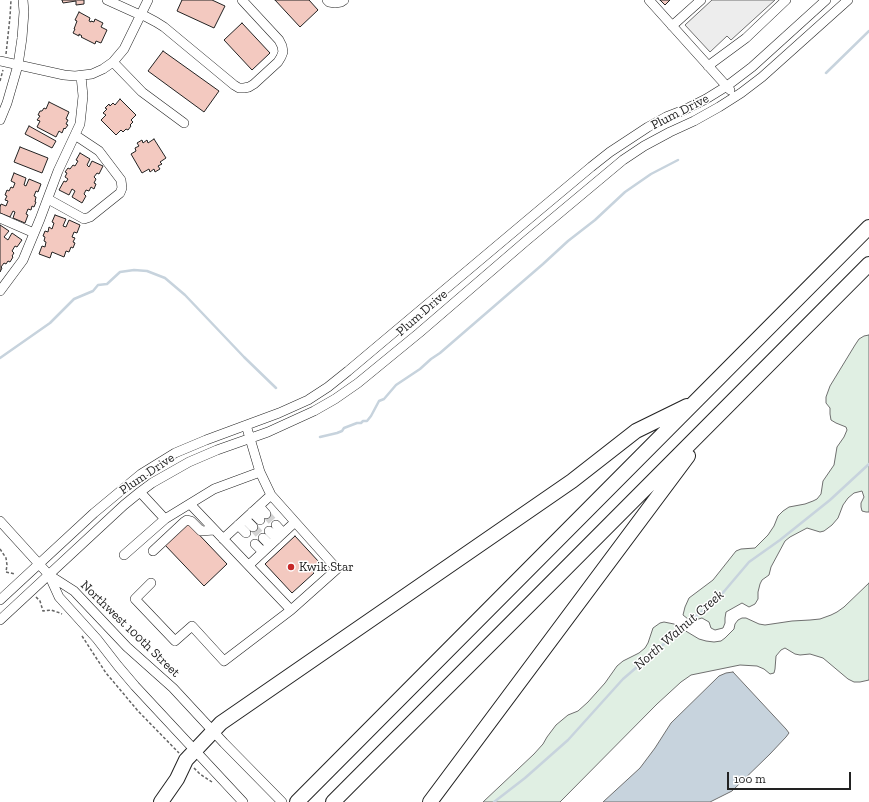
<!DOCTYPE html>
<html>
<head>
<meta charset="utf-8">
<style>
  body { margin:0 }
  #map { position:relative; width:869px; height:802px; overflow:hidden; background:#fff; font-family:"Zilla Slab",serif }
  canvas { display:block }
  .scale { position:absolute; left:727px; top:772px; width:124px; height:18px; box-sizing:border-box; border:2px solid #222; border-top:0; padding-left:5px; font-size:12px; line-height:14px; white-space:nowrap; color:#222; -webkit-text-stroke:3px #fff; paint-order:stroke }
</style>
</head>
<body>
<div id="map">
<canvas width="869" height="802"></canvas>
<div class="scale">100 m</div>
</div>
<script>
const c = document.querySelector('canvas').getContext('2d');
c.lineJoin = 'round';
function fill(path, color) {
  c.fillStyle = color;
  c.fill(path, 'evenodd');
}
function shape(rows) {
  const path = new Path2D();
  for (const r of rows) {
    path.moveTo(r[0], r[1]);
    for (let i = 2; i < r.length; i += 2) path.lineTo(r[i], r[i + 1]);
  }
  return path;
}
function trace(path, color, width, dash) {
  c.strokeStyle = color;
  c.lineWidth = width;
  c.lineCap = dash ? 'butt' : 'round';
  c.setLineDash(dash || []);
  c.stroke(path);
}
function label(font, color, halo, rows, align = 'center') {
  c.font = font + ' "Zilla Slab",serif';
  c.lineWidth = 3;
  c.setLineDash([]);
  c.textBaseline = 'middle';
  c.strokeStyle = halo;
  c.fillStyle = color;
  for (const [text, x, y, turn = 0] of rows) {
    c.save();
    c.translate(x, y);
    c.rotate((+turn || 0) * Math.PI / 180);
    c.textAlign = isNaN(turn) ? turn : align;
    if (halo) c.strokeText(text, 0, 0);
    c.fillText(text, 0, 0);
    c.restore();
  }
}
const green = shape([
  [869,335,869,512,866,512,862,511,861,507,861,503,864,497,862,491,854,493,848,498,843,505,838,518,832,525,824,531,820,532,807,528,790,537,785,541,771,567,769,575,762,580,760,584,758,592,758,599,755,604,749,607,742,603,726,612,725,618,725,623,723,628,715,630,711,628,709,622,702,618,695,620,688,619,683,615,685,607,689,598,713,580,736,551,741,549,755,548,768,535,774,526,778,516,783,511,789,507,805,504,813,501,817,499,821,494,823,481,834,465,837,447,844,437,847,430,846,427,836,423,831,420,830,414,830,408,826,403,826,397,830,386,855,345,859,339,864,336,869,335],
  [869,583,869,680,860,682,854,682,848,679,823,658,810,654,800,655,795,654,785,648,781,650,776,656,775,669,774,673,770,674,764,669,757,666,740,665,691,675,681,682,657,704,560,802,483,802,534,754,543,744,547,737,556,725,568,715,578,711,588,702,605,683,617,666,623,661,639,653,645,648,648,643,653,628,660,623,664,622,674,624,699,639,706,641,714,642,721,641,725,638,734,629,735,624,738,620,742,618,746,618,759,624,765,625,792,621,810,620,820,619,831,615,837,612,844,607,869,583]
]);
fill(green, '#e0efe3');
trace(green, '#6f6f6f', 1);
const parking = shape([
  [712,0,775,0,731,40,727,36,710,52,685,25,712,0]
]);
fill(parking, '#ededed');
trace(parking, '#6f6f6f', 1);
const water = shape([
  [733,672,786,729,789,733,786,737,770,754,732,791,710,802,603,802,640,768,655,748,671,723,719,676,726,673,733,672]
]);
fill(water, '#c7d3dd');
trace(water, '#6f6f6f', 1);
trace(shape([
  [826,73,869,31],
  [0,358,50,323,74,299,93,291,98,285,107,284,120,272,134,270,147,271,165,278,185,295,244,357,276,388],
  [320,437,337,433,342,431,344,428,357,423,361,423,363,421,367,421,371,416,379,401,384,399,396,385,420,369,431,359,440,353,543,264,568,241,595,220,625,192,651,174,678,160],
  [494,802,525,778,568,740,623,679,721,595,749,562,780,540,830,500,869,464]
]), '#c7d3dd', 2.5);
const building = shape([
  [62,0,84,0,84,4,76,5,76,1,63,3,62,0],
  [182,0,212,0,225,6,214,28,177,11,182,0],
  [275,0,309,0,318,10,300,27,275,0],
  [660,0,670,0,665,5,660,0],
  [79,12,90,18,89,21,91,22,91,21,94,22,95,19,103,23,101,27,107,30,101,43,96,41,95,44,81,37,82,36,79,34,79,36,73,33,75,29,74,29,77,21,75,20,79,12],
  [242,23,270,53,252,70,224,40,242,23],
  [163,51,219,91,204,112,148,71,163,51],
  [120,99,136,115,131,120,133,122,130,125,131,126,128,130,126,129,123,132,121,130,116,135,101,120,106,115,103,113,107,109,105,108,109,104,110,106,113,103,115,105,120,99],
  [49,102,69,112,66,119,68,120,66,124,68,125,65,129,64,128,62,133,59,131,56,137,37,127,40,121,37,120,40,116,38,115,40,111,42,111,44,108,46,109,49,102],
  [29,126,56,141,52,148,25,134,29,126],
  [154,139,166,158,160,162,162,164,158,166,160,169,155,172,154,169,150,172,149,169,142,173,131,154,136,151,135,148,139,146,137,143,142,140,143,143,147,140,148,143,154,139],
  [20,147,48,158,42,173,14,162,20,147],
  [80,153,90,159,87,165,89,167,92,161,103,166,99,174,97,173,94,177,96,179,94,183,96,184,94,189,91,187,89,191,86,190,84,194,86,196,82,203,72,197,75,191,72,189,69,195,59,190,64,181,66,182,68,179,65,177,67,173,65,172,68,168,70,169,73,165,75,166,78,161,76,160,80,153],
  [14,173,26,178,24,185,26,186,29,179,41,184,38,192,36,191,34,196,36,197,35,202,36,202,34,207,32,206,31,210,28,209,26,214,28,215,25,223,13,218,15,212,13,211,10,217,0,213,0,207,1,204,6,206,8,201,5,200,7,196,5,195,7,190,9,191,11,187,13,188,15,183,11,181,14,173],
  [55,215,66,219,63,226,66,227,69,220,80,225,77,233,74,232,72,237,75,238,73,242,75,243,73,248,71,247,69,252,66,251,64,257,52,252,50,258,39,254,42,246,45,247,46,242,44,241,45,237,43,236,45,231,48,232,49,227,52,229,54,223,52,222,55,215],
  [0,225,9,231,4,237,8,240,12,233,22,240,17,247,15,246,12,251,14,253,12,256,13,257,10,262,8,261,6,264,4,263,1,267,2,268,0,272,0,225],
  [187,522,227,564,204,586,164,544,187,522],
  [295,536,319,562,311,570,314,573,292,593,265,564,295,536]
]);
fill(building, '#f3c9c0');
trace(building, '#222', 1);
trace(shape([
  [266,514,276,525],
  [253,527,263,538]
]), '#d3d3d3', 9, [9, 4.5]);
const minor = shape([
  [107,0,138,14,141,14,156,22,164,27,234,85,239,88,244,88,249,87,254,84,278,62,281,57,283,52,282,46,279,40,242,0],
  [327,0,329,2,335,3,341,2,344,0],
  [649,0,730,90],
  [672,26,701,0],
  [0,61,64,75,75,76,92,74,103,69,113,62,124,49,148,0],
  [113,62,142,92,184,123],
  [708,66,746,38,786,0],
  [0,120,7,103,18,65,22,38,24,12,23,0],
  [48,199,84,219,90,217,120,193,122,188,121,180,99,151,75,135],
  [0,218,34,233],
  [0,291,23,260,40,219,58,171,80,124,83,96,81,76],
  [140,492,165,519,214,489,260,472,246,425],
  [190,504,291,610,337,569,271,495,260,472],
  [259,506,266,514],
  [252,512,260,520],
  [245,519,253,527],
  [0,521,49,575,74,591,127,647,173,688,224,743,282,802],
  [238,525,246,533],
  [276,525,283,533],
  [269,531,277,539],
  [263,538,270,545],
  [223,539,271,495],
  [255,544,263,552],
  [153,551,184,522,187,520,191,521,201,531,214,530],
  [124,555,165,519],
  [249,565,295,522],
  [49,575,59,597,97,639,118,666,135,686,243,802],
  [151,583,135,599,175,641,192,626,224,661,291,610],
  [0,600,94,513,141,474,175,453,206,440,279,413,308,400,328,387,348,371,536,213,591,167,610,152,648,127,666,117,684,110,706,99,727,86,752,67,826,0],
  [0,620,124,505,140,492,152,483,189,462,217,450,268,432,314,411,335,399,358,383,419,333,526,241,623,160,644,146,670,132,694,121,719,107,741,93,762,77,848,0]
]);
const highway = shape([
  [161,802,177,779,186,760,221,723,572,481,636,431,687,406],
  [297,802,869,227],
  [333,802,869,264],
  [430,802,688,456]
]);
trace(minor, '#222', 10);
trace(highway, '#222', 16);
trace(shape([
  [6,54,10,17,11,0],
  [0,81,3,70],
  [0,549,6,558,7,565,6,572,15,574],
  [36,597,40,601,43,611,51,610,60,613,62,614],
  [82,636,106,673,117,686,138,711,179,753],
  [194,768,200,774,212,782]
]), '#646464', 1.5, [3, 2]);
trace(minor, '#fff', 9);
trace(highway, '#fff', 14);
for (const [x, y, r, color] of [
  [291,567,4,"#c62828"]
]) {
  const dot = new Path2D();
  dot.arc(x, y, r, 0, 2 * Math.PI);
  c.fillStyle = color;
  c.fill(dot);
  trace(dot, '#fff', 1.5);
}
label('13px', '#222', '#fff', [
  ["Plum Drive",680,112,-27],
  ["Plum Drive",422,313,-41],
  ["Plum Drive",147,474,-34],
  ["Northwest 100th Street",130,629,44]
]);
label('13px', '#222', '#fff', [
  ["Kwik Star",299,567]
], 'left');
label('italic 14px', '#222', '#fff', [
  ["North Walnut Creek",679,630,-41]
]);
</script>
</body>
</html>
